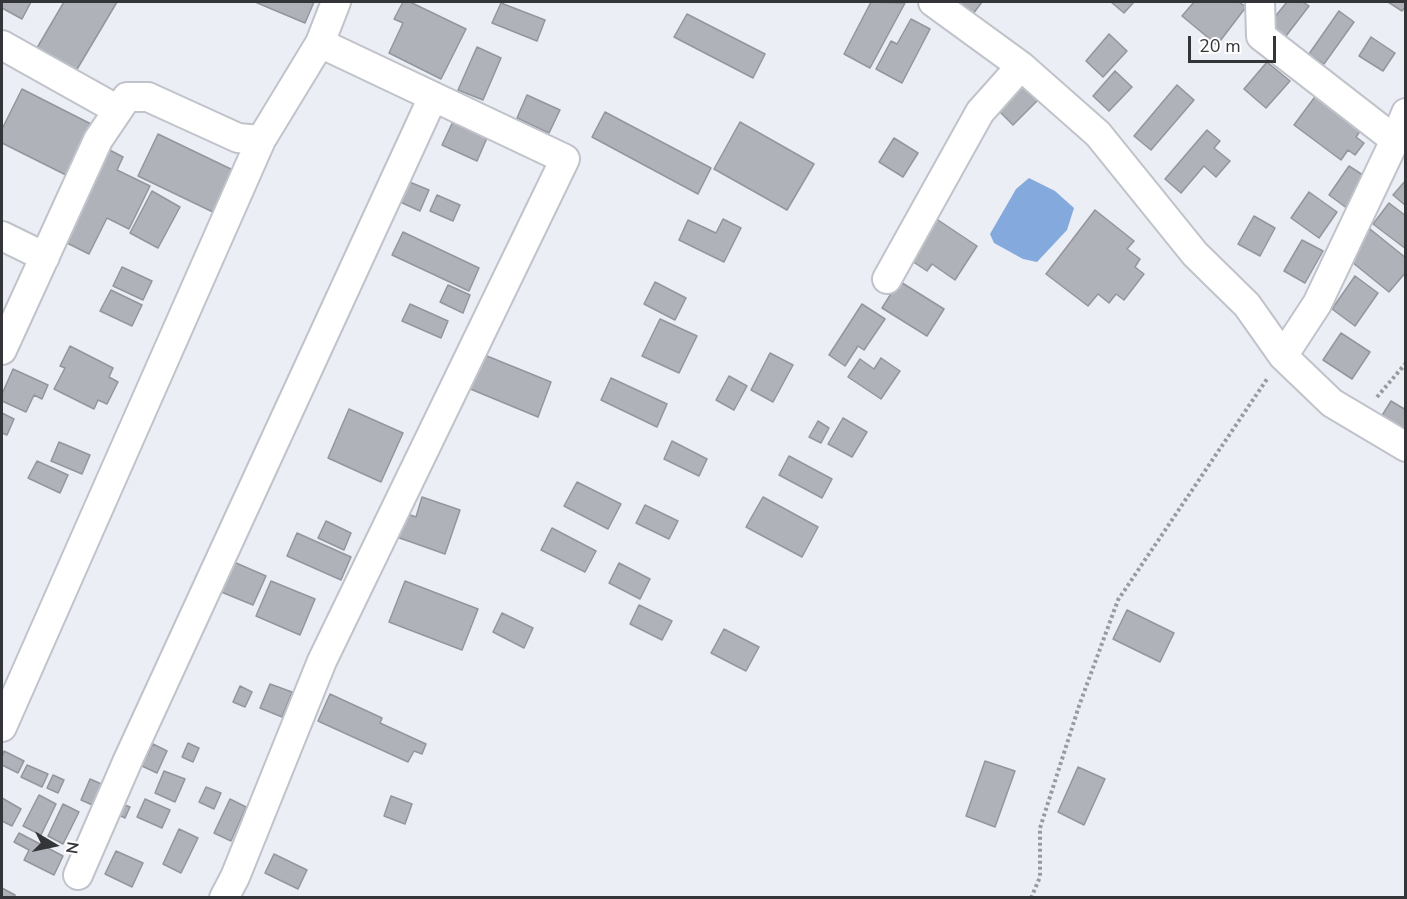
<!DOCTYPE html>
<html>
<head>
<meta charset="utf-8">
<style>
  body { margin:0 }
  #map { position:relative; width:1407px; height:899px; overflow:hidden; background:#ebeef5; font-family:"Nunito Sans",sans-serif }
  canvas { display:block }
  .frame { position:absolute; inset:0; border:3px solid #343538; pointer-events:none }
  .north { position:absolute; left:24px; top:815px; width:60px; height:60px; -webkit-text-stroke:4px #fff; paint-order:stroke; rotate:99deg; font-size:16px; font-weight:700; line-height:24px; text-align:center; color:#343538 }
  .north::after { content:''; display:block; margin:auto; width:21px; height:27px; background:#343538; clip-path:polygon(50% 0,100% 100%,50% 72%,0 100%) }
  .scale { position:absolute; left:1188px; top:36px; width:88px; height:27px; box-sizing:border-box; border:3px solid #343538; border-top:0; padding-left:8px; font-size:18px; line-height:21px; white-space:nowrap; color:#343538; -webkit-text-stroke:4px #fff; paint-order:stroke }
</style>
</head>
<body>
<div id="map">
<canvas width="1407" height="899"></canvas>
<div class="frame"></div>
<div class="north">N</div>
<div class="scale">20 m</div>
</div>
<script>
const c = document.querySelector('canvas').getContext('2d');
c.lineJoin = 'round';
function fill(path, color) {
  c.fillStyle = color;
  c.fill(path, 'evenodd');
}
function shape(rows) {
  const path = new Path2D();
  for (const r of rows) {
    path.moveTo(r[0], r[1]);
    for (let i = 2; i < r.length; i += 2) path.lineTo(r[i], r[i + 1]);
  }
  return path;
}
function trace(path, color, width, dash) {
  c.strokeStyle = color;
  c.lineWidth = width;
  c.lineCap = dash ? 'butt' : 'round';
  c.setLineDash(dash || []);
  c.stroke(path);
}
fill(shape([
  [1029,178,1055,191,1074,208,1067,230,1037,262,1023,259,994,243,990,234,1016,189]
]), '#84a9dd');
const building = shape([
  [2,2,31,2,22,19,2,8,2,2],
  [64,2,117,2,73,76,34,53,64,2],
  [255,2,314,2,305,23,255,2],
  [403,2,410,2,466,29,441,79,389,53,403,23,394,19,403,2],
  [871,2,905,3,870,68,844,54,871,2],
  [955,2,982,2,973,14,955,2],
  [1111,2,1134,2,1124,13,1111,2],
  [1194,2,1239,2,1246,7,1217,45,1182,16,1194,2],
  [1287,2,1303,2,1309,6,1286,36,1269,24,1287,2],
  [1388,2,1406,2,1406,6,1402,11,1388,2],
  [501,3,545,20,537,41,492,23,501,3],
  [1339,11,1354,22,1324,64,1309,54,1339,11],
  [687,14,765,54,753,78,674,37,687,14],
  [911,19,930,29,902,83,876,69,891,41,897,44,911,19],
  [1109,34,1127,51,1103,77,1086,61,1109,34],
  [1371,37,1395,53,1383,71,1359,56,1371,37],
  [477,47,501,58,483,100,458,90,477,47],
  [1267,62,1290,81,1266,108,1244,89,1267,62],
  [1115,71,1132,87,1109,111,1093,96,1115,71],
  [1021,79,1040,98,1013,125,994,106,1021,79],
  [1177,85,1194,100,1151,150,1134,136,1177,85],
  [22,89,93,125,68,176,2,143,2,129,22,89],
  [1320,90,1365,124,1356,137,1364,143,1355,155,1348,150,1341,160,1294,125,1320,90],
  [527,95,560,110,549,133,517,118,527,95],
  [605,112,711,168,698,194,592,137,605,112],
  [456,115,490,131,477,161,442,145,456,115],
  [740,122,814,164,787,210,714,169,740,122],
  [1207,130,1220,141,1214,148,1230,161,1216,177,1204,166,1181,193,1165,179,1207,130],
  [158,134,235,171,215,213,138,176,158,134],
  [894,138,918,153,903,177,879,162,894,138],
  [104,147,123,157,117,170,150,186,129,229,107,218,89,254,59,239,104,147],
  [1349,166,1369,179,1348,209,1329,195,1349,166],
  [1406,180,1406,206,1393,195,1406,180],
  [407,181,429,190,420,211,398,201,407,181],
  [152,191,180,207,158,248,130,233,152,191],
  [1309,192,1337,212,1319,238,1291,218,1309,192],
  [437,195,460,205,453,221,430,211,437,195],
  [1389,203,1406,216,1406,249,1373,224,1389,203],
  [1095,210,1134,241,1127,249,1140,259,1135,267,1144,274,1124,300,1116,294,1109,303,1098,294,1088,306,1046,274,1095,210],
  [1254,216,1275,228,1260,256,1238,244,1254,216],
  [935,218,977,246,955,280,932,264,927,271,909,259,935,218],
  [723,219,741,228,724,262,679,240,688,220,716,233,723,219],
  [1370,229,1406,258,1406,272,1389,292,1347,258,1370,229],
  [403,232,479,268,469,291,392,255,403,232],
  [1302,240,1323,251,1305,283,1284,271,1302,240],
  [122,267,152,281,143,300,113,286,122,267],
  [1355,276,1378,293,1355,326,1332,309,1355,276],
  [899,281,944,309,927,336,882,308,899,281],
  [655,282,686,298,675,320,644,304,655,282],
  [448,285,470,295,463,313,440,302,448,285],
  [111,290,142,305,132,326,100,311,111,290],
  [410,304,448,321,441,338,402,321,410,304],
  [862,304,885,319,864,350,858,346,845,366,829,355,862,304],
  [660,319,697,336,679,373,642,356,660,319],
  [1341,333,1370,352,1352,379,1323,360,1341,333],
  [70,346,113,368,109,377,118,382,107,404,98,400,94,409,54,389,65,368,60,366,70,346],
  [770,353,793,365,773,402,751,390,770,353],
  [482,354,551,382,538,417,468,388,482,354],
  [881,358,900,371,881,399,848,377,860,359,874,369,881,358],
  [13,369,48,385,42,399,34,395,26,412,2,401,2,394,13,369],
  [729,376,747,386,734,410,716,400,729,376],
  [611,378,667,404,657,427,601,400,611,378],
  [1391,401,1406,410,1406,439,1378,422,1391,401],
  [349,409,403,433,381,482,328,458,349,409],
  [2,413,14,419,7,435,2,433,2,413],
  [843,418,867,432,852,457,828,444,843,418],
  [818,421,829,428,821,443,809,437,818,421],
  [672,441,707,459,699,476,664,459,672,441],
  [59,442,90,455,82,474,51,461,59,442],
  [789,456,832,479,822,498,779,475,789,456],
  [37,461,68,475,60,493,28,478,37,461],
  [577,482,621,504,608,529,564,506,577,482],
  [422,497,460,510,445,554,394,536,402,512,416,517,422,497],
  [763,497,818,527,802,557,746,527,763,497],
  [645,505,678,521,669,539,636,523,645,505],
  [326,521,351,533,344,550,318,538,326,521],
  [552,528,596,551,585,572,541,550,552,528],
  [297,533,351,557,341,580,287,556,297,533],
  [227,559,266,576,253,605,214,589,227,559],
  [619,563,650,579,640,599,609,583,619,563],
  [271,581,315,599,300,635,256,616,271,581],
  [405,581,478,609,462,650,389,622,405,581],
  [639,605,672,621,662,640,630,624,639,605],
  [1127,610,1174,633,1160,662,1113,639,1127,610],
  [502,613,533,628,524,648,493,632,502,613],
  [724,629,759,647,746,671,711,653,724,629],
  [270,684,292,692,282,717,260,708,270,684],
  [240,686,252,692,245,707,233,702,240,686],
  [330,694,382,718,380,723,426,744,422,754,414,751,408,762,318,721,330,694],
  [188,743,199,748,193,762,182,757,188,743],
  [153,744,167,751,157,773,142,766,153,744],
  [4,751,24,761,18,773,2,765,2,757,4,751],
  [985,761,1015,771,995,827,966,816,985,761],
  [27,765,48,774,42,787,21,777,27,765],
  [1078,767,1105,779,1084,825,1058,812,1078,767],
  [164,771,185,779,175,802,155,793,164,771],
  [53,775,64,780,58,793,47,788,53,775],
  [90,779,106,786,97,807,81,800,90,779],
  [206,787,221,793,214,809,199,802,206,787],
  [39,795,56,804,41,835,23,826,39,795],
  [391,796,412,804,405,824,384,816,391,796],
  [2,798,21,809,12,826,2,821,2,798],
  [145,799,170,810,162,828,137,817,145,799],
  [230,799,246,807,231,841,214,833,230,799],
  [117,802,130,807,125,818,113,812,117,802],
  [63,804,79,812,63,844,48,836,63,804],
  [179,829,198,838,181,873,163,864,179,829],
  [19,833,63,856,54,875,24,860,29,850,14,842,19,833],
  [116,851,143,863,132,887,105,874,116,851],
  [274,854,307,870,298,889,265,873,274,854],
  [2,888,15,895,14,898,2,898,2,888]
]);
fill(building, '#afb2b9');
trace(building, '#93969c', 1.5);
const street = shape([
  [933,2,1021,66,1098,134,1195,254,1247,305,1283,356,1332,403,1406,447],
  [1260,2,1261,36,1395,140],
  [2,45,118,110],
  [2,236,45,257],
  [887,279,980,112,1021,66],
  [2,350,98,140,127,97,148,97,238,138,261,140,320,43,336,2],
  [1283,356,1317,304,1395,140,1406,113],
  [2,727,261,140],
  [78,875,128,760,433,97],
  [224,898,235,877,322,661,565,159,320,43]
]);
trace(street, '#c0c3ca', 32);
trace(shape([
  [1377,397,1406,363],
  [1031,898,1040,877,1040,828,1079,706,1118,600,1267,379]
]), '#989aa0', 4, [3, 3]);
trace(street, '#fff', 28);
</script>
</body>
</html>
